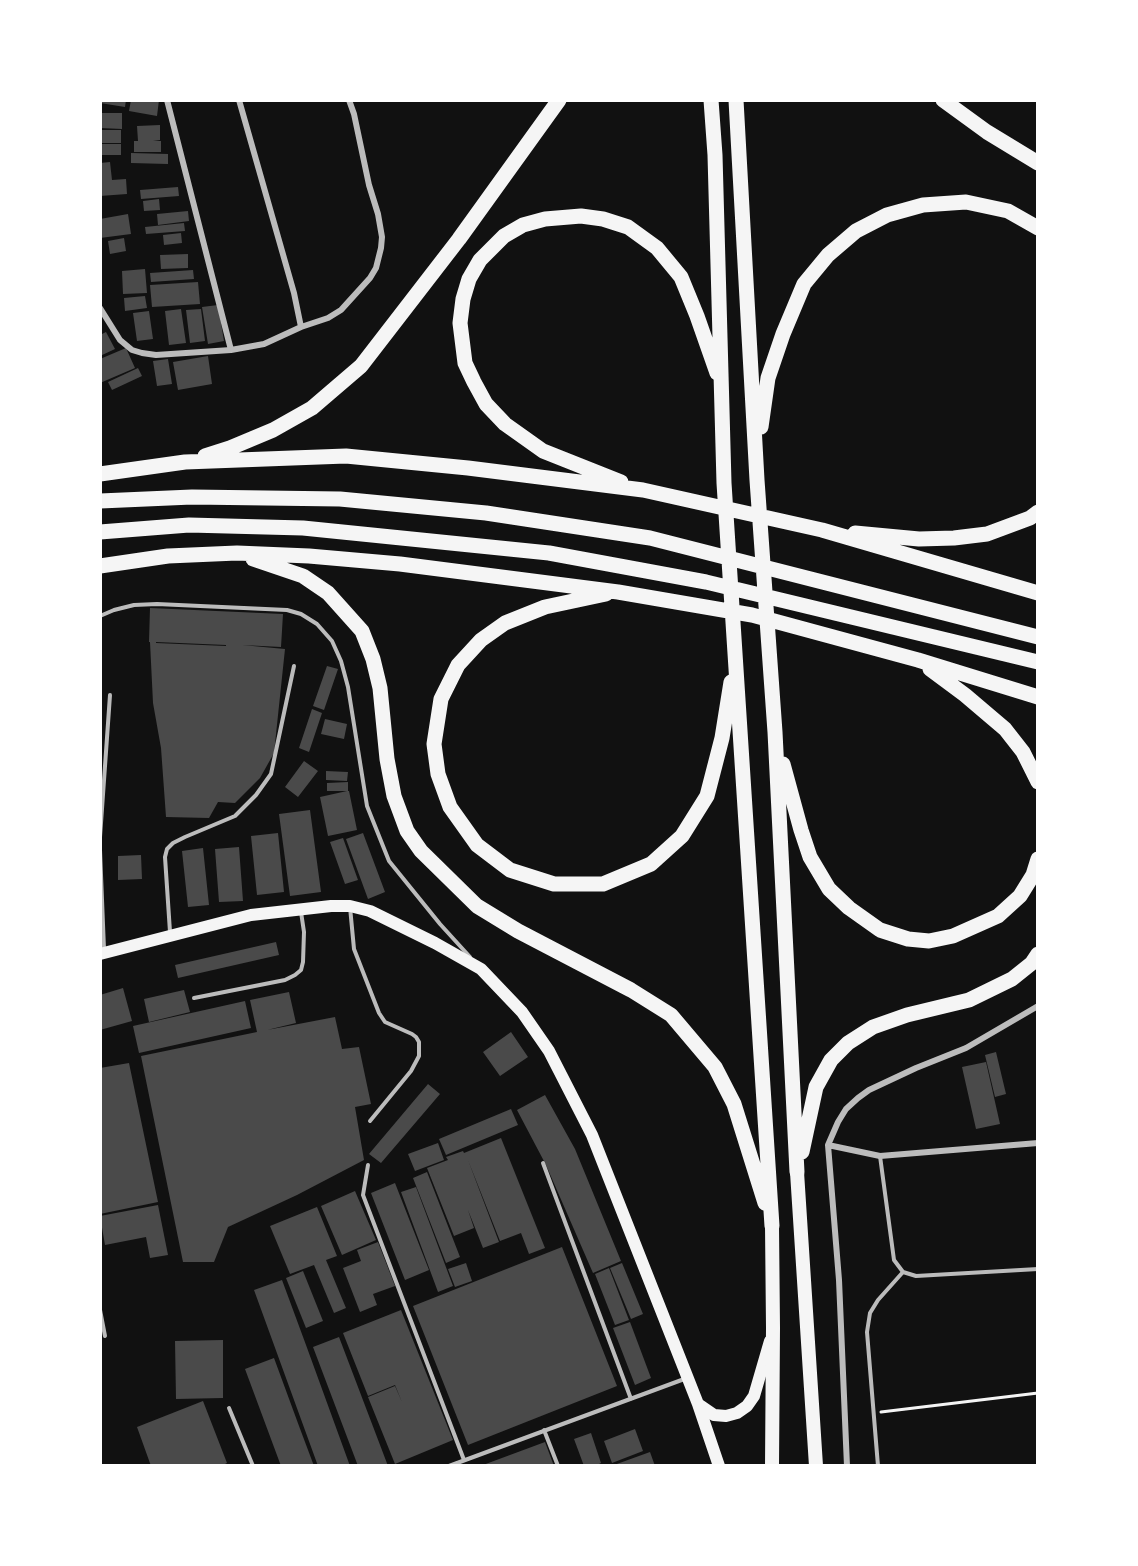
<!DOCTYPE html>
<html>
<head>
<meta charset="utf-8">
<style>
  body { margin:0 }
  #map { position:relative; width:1138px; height:1566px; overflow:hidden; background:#111; font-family:"Varela Round",sans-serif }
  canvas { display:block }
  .frame { position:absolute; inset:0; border:102px solid #fff; pointer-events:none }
</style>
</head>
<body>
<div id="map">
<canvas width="1138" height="1566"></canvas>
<div class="frame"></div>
</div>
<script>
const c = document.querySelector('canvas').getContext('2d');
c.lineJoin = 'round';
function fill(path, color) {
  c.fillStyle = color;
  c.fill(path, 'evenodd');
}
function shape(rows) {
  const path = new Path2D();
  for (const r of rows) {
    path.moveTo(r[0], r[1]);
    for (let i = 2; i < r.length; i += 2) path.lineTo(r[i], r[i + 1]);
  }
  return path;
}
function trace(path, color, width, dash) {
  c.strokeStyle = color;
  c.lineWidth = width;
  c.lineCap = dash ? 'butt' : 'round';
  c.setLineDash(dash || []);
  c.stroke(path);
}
fill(shape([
  [100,100,126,100,125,107,100,103],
  [131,100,159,100,157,116,129,111],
  [100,113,122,113,122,129,100,128],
  [160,125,160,140,153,141,161,141,161,152,134,152,134,141,138,141,137,126],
  [100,130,121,130,121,143,100,143],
  [100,144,121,144,121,155,100,155],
  [131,153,168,154,168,164,131,163],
  [110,162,112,180,126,179,127,194,100,196,100,163],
  [178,187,179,196,141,199,140,190],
  [159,199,160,210,144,211,143,201],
  [188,211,189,221,158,225,157,214],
  [128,214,131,234,100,238,100,219],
  [184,223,185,231,146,234,145,227],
  [181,233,182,243,164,245,163,235],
  [124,238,126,251,110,254,108,241],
  [188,254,188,268,161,269,160,255],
  [145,269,147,293,123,294,122,271],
  [193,270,194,279,151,282,150,273],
  [198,282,200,304,152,307,150,285],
  [145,296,147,308,125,311,124,298],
  [218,305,224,341,208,344,202,307],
  [181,309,186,343,169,345,165,311],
  [201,309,205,341,190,343,186,310],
  [149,311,153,339,137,341,133,313],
  [106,332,115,349,100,356,100,335],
  [126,348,135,368,100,383,100,359],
  [208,356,212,384,178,390,173,362],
  [168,359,172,384,157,386,153,361],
  [138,368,142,376,112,390,108,382],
  [150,608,283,614,281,647,242,645,285,649,274,753,260,778,235,803,218,802,209,818,166,817,161,748,153,703,150,642,149,642],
  [156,642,226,645,226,646,156,643],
  [327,666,338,669,324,710,313,706],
  [312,709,322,713,309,752,299,748],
  [325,719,347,724,344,739,321,734],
  [304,761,318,771,298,797,285,787],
  [326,771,348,772,347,781,326,780],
  [348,782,348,791,327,791,327,783],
  [347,791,349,791,357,830,328,836,320,797],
  [310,810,321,892,290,896,279,814],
  [278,833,284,892,257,895,251,836],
  [363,833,385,892,368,899,346,839],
  [343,838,358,880,345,884,330,842],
  [239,847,243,901,219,902,215,849],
  [203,848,209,905,188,907,182,851],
  [141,855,142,879,118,880,118,856],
  [276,942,279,955,178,978,175,965],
  [123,988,132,1021,100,1030,100,995],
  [184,990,190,1012,149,1022,144,999],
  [289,992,296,1023,267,1030,335,1017,342,1049,359,1047,371,1104,355,1107,364,1160,297,1195,228,1227,214,1262,183,1262,141,1056,257,1032,250,1000],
  [245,1001,251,1028,139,1053,133,1026],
  [511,1032,528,1057,500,1076,483,1052],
  [996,1052,1006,1094,995,1097,985,1055],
  [986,1062,1000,1124,976,1129,962,1067],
  [129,1063,158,1202,100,1214,100,1068],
  [428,1084,440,1094,381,1163,369,1154],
  [545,1095,575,1149,621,1261,593,1273,546,1165,517,1110],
  [511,1109,518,1125,446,1155,439,1139],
  [501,1138,545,1248,529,1254,521,1233,500,1241,468,1160,499,1242,483,1248,468,1210,474,1228,454,1236,427,1168,448,1160,446,1157,463,1151,464,1153],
  [438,1143,444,1160,415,1171,408,1154],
  [427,1172,460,1257,446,1263,413,1178],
  [395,1183,429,1270,405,1280,371,1193],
  [416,1187,453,1286,438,1292,401,1192],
  [355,1191,376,1240,342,1255,321,1206],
  [158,1205,168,1255,150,1258,146,1237,105,1245,100,1216],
  [317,1207,337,1256,326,1260,346,1308,334,1313,314,1265,290,1274,270,1226],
  [378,1242,395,1286,373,1294,377,1305,360,1312,343,1268,361,1261,357,1250],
  [562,1247,617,1386,468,1445,413,1306],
  [466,1263,472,1281,455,1287,448,1269],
  [622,1263,643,1314,631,1319,610,1268],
  [609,1268,629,1320,615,1325,595,1274],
  [303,1271,323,1321,306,1328,286,1278],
  [282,1280,306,1345,350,1466,318,1466,254,1290],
  [401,1310,453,1440,395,1464,368,1397,395,1386,402,1402,395,1385,368,1396,343,1333],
  [630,1322,651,1378,635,1385,613,1328],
  [339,1337,388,1466,358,1466,313,1347],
  [223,1340,223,1398,176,1399,175,1341],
  [274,1358,299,1426,314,1466,281,1466,245,1369],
  [203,1401,227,1463,221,1466,151,1466,137,1427],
  [635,1429,643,1451,612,1463,604,1441],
  [591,1433,601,1463,595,1466,584,1466,574,1439],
  [545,1442,554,1466,483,1466,483,1465],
  [650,1452,655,1466,614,1466,614,1465]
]), '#4a4a4a');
trace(shape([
  [881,1412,1038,1393]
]), '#f5f5f5', 3);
trace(shape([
  [100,616,114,610,134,605,157,604,287,610,301,614,317,624,332,641,341,661,348,687,367,806,389,861,440,924,470,957],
  [100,837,110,695],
  [100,850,104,949],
  [350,907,354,949,379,1013,385,1022,412,1034,416,1037,419,1042,419,1056,411,1071,370,1121],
  [170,932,165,857,167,849,173,843,185,837,235,816,256,795,271,774,294,666],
  [194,998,285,980,295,975,301,970,303,962,304,932,301,912],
  [880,1156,894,1260,903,1272,916,1276,1038,1269],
  [543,1163,631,1399],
  [368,1165,363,1195,464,1460],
  [100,1310,105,1336],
  [229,1408,253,1466],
  [544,1430,558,1466],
  [449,1466,687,1378],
  [878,1466,867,1332,870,1313,878,1300,903,1272]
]), '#bcbcbc', 4);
trace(shape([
  [167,100,231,350],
  [100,308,120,340,132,350,142,353,156,355,231,350,264,344,301,327,294,293,239,100],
  [301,327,328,318,341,310,370,278,376,268,381,248,382,237,378,214,369,185,354,114,349,100],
  [828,1145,880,1156,1038,1143],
  [847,1466,839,1280,828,1145,838,1122,846,1109,858,1098,869,1090,916,1068,966,1048,1038,1006]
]), '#bcbcbc', 6);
trace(shape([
  [100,954,251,915,331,906,350,906,370,911,435,943,481,969,522,1012,549,1051,592,1135,698,1404,719,1466],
  [698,1404,714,1415,726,1416,737,1413,747,1406,754,1396,770,1341]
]), '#f5f5f5', 12);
trace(shape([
  [797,1172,816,1466],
  [772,1226,773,1328,772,1466]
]), '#f5f5f5', 14);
trace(shape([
  [711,100,715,155,724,483,772,1226],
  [736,100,757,480,775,732,797,1172],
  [943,100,987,132,1038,163],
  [761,427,768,378,783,334,804,284,828,255,856,231,887,215,923,205,966,202,1008,211,1038,228],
  [205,456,230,448,273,430,312,408,361,366,459,239,559,100],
  [100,474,185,462,346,456,468,468,643,490,822,530,1038,593],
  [621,482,543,451,505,424,486,404,474,382,465,363,460,323,463,299,469,279,480,260,504,236,523,225,545,219,581,216,603,219,628,227,657,248,681,277,697,316,717,373],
  [100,501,192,497,340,499,486,513,650,538,1038,637],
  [100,532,189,525,303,528,549,553,706,582,1038,662],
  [855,533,919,539,954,538,987,534,1030,518,1038,512],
  [253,559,303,576,328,593,362,631,373,659,380,688,387,759,394,796,407,831,421,851,477,906,518,931,631,990,671,1015,715,1067,734,1104,765,1203],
  [100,566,168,556,237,553,309,556,400,564,618,592,752,615,918,660,1038,697],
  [606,594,545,607,505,623,481,640,458,665,441,699,434,744,438,774,450,807,477,845,510,870,554,884,603,884,651,864,682,836,707,796,722,738,731,682],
  [930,669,965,695,1005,729,1023,752,1038,782],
  [783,764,801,830,810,857,829,889,849,908,880,930,908,939,929,941,953,936,998,916,1020,896,1033,875,1038,859],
  [802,1152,816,1087,831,1060,848,1043,873,1027,907,1015,969,1000,1012,979,1032,963,1038,954]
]), '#f5f5f5', 15);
</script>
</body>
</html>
